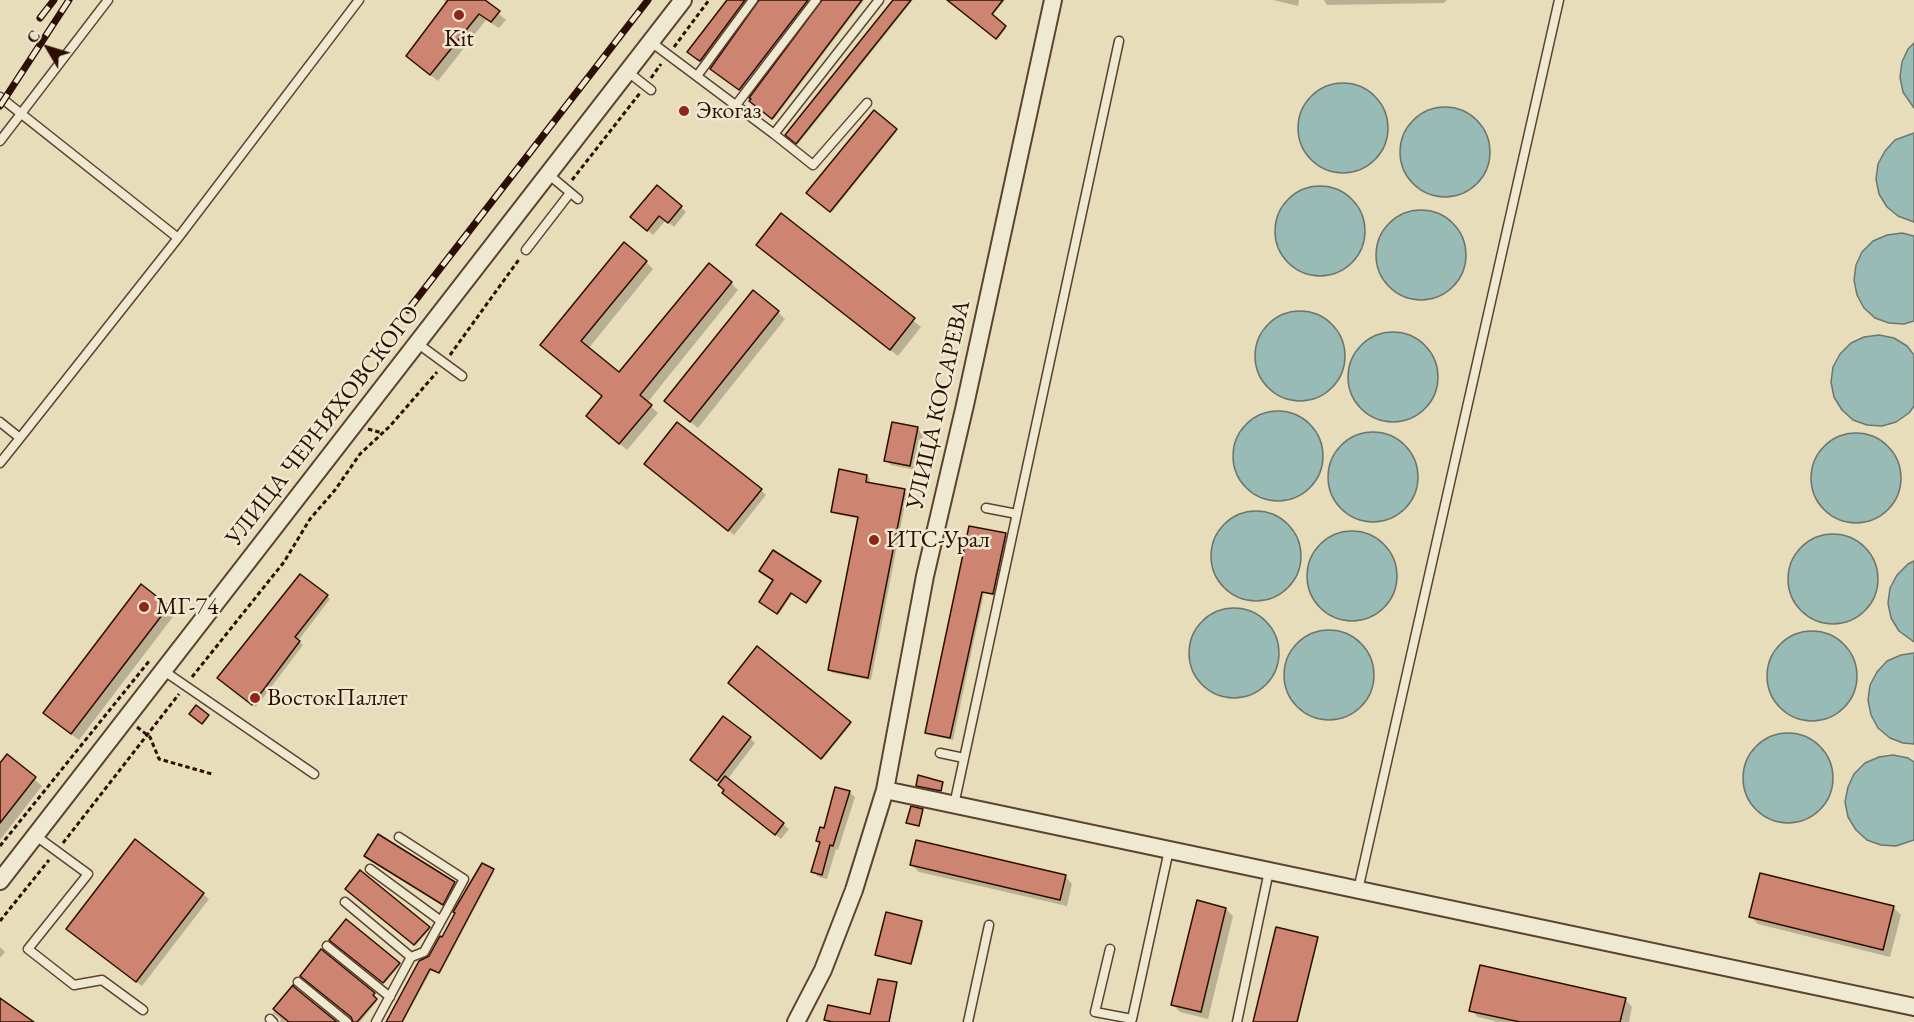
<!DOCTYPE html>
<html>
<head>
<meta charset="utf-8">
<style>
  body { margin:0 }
  #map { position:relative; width:1914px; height:1022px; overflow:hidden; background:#e8ddba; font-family:"EB Garamond",serif }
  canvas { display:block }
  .north { position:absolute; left:18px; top:18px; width:60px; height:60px; -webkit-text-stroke:4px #f0e9d2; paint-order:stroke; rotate:308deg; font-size:16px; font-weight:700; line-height:24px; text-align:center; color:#2d0f02 }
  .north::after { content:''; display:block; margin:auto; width:21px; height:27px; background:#2d0f02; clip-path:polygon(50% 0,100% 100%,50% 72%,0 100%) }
</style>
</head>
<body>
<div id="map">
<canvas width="1914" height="1022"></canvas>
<div class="north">С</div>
</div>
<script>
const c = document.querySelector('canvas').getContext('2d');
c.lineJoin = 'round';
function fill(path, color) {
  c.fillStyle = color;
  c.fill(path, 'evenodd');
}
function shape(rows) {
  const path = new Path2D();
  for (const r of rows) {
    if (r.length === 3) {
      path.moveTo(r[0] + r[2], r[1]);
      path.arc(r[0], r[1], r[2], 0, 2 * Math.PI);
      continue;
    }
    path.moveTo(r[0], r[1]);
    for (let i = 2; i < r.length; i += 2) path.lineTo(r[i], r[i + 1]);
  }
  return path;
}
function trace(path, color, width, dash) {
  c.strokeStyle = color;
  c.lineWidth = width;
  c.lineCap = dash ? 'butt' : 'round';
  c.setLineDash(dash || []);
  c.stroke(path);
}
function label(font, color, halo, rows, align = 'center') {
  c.font = font + ' "EB Garamond",serif';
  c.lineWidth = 5;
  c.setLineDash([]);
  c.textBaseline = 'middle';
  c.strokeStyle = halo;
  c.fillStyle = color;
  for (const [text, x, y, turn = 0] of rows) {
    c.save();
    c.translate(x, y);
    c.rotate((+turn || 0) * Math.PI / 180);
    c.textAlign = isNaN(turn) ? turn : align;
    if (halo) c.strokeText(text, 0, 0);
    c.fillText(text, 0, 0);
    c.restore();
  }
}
const water = shape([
  [1914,43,1914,108,1903,92,1900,77,1902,62,1908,49,1914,43],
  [1343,128,45],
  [1445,152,45],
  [1914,133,1914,222,1898,216,1887,207,1879,194,1876,179,1878,164,1885,151,1895,140,1914,133],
  [1320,231,45],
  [1421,255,45],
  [1902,233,1914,236,1914,321,1904,324,1889,323,1875,318,1864,308,1857,295,1854,280,1856,265,1862,252,1873,241,1887,235,1902,233],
  [1300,356,45],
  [1393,377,45],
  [1879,335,1894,338,1907,346,1914,355,1914,406,1909,413,1896,422,1882,426,1867,425,1853,420,1842,410,1834,397,1831,382,1833,367,1840,354,1851,343,1864,337,1879,335],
  [1278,456,45],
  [1373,477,45],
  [1856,478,45],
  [1256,556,45],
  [1352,576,45],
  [1833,579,45],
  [1914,561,1914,642,1899,631,1891,618,1888,603,1890,588,1897,575,1908,564,1914,561],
  [1234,653,45],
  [1329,675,45],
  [1812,676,45],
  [1914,653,1914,744,1903,743,1890,738,1878,728,1871,715,1868,700,1870,685,1877,672,1887,661,1901,655,1914,653],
  [1788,778,45],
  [1893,755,1908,758,1914,762,1914,840,1896,846,1881,845,1867,840,1856,830,1848,817,1845,802,1848,787,1854,774,1865,763,1879,757,1893,755]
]);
fill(water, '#98bbb6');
trace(water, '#6d766e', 1.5);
fill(shape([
  [444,0,482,0,506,20,499,28,486,20,438,81,415,63,447,4],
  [728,0,747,0,702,61,689,52],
  [760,0,810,0,741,90,712,68],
  [824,0,864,0,774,119,752,102],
  [895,0,913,0,798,144,787,135],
  [949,0,1005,0,992,16,1006,28,998,39],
  [1273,0,1299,0,1298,6],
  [1324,0,1447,0,1444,3,1327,5],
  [874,112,897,131,832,212,808,193],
  [681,207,686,212,674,227,666,220,653,235,637,222],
  [781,215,921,327,898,356,765,252],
  [646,262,653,269,588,349,619,375,731,283,738,290,647,403,658,413,627,450,595,423,604,397,549,352],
  [778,312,785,319,698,428,673,408],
  [917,428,923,434,915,470,891,465,886,460],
  [651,469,761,490,766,495,734,535],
  [867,476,870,479,869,484,904,491,907,494,871,680,833,673,830,670,859,519,836,514,833,511],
  [970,527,1005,535,1008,537,995,596,984,593,953,740,929,735,927,733],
  [774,580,820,582,821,583,808,603,793,593,779,614,762,603],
  [327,596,330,599,298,641,303,645,256,707,222,681],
  [168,607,175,614,79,740,52,720],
  [758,649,851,724,823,759,730,683],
  [750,738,755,743,727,780,789,829,781,839,729,798,721,783,697,765],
  [7,756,42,786,0,840,0,765],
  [849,792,855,797,838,850,836,849,827,879,818,877,813,871,821,844,818,841],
  [367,857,454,883,455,884,444,905],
  [911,864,1065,876,1072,884,1067,906,919,872],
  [483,865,494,872,440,974,432,969,403,1022,388,1022,443,940],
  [361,872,430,929,416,945,347,889],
  [203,894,209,899,142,986,74,934],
  [1893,907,1901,915,1890,957,1758,924,1751,917],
  [1226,909,1233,916,1208,1019,1180,1012,1173,1005],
  [346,921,400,965,385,983,331,940],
  [921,923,923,924,912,964,877,955],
  [1317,938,1318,939,1298,1022,1254,1022],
  [0,947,5,952,0,958],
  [896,984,897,985,890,1021,893,1022,834,1022,871,1015],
  [293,988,335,1022,280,1022,281,1019,273,1013],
  [374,994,375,995,373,998,377,1001,360,1022,354,1022,353,1017],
  [1625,999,1632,1007,1629,1022,1498,1022,1478,1017,1471,1010]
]), '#0003');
const building = shape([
  [448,0,485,0,500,11,491,22,479,14,430,75,406,56,448,0],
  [727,0,745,0,700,61,698,60,687,52,727,0],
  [759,0,808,0,739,90,710,69,759,0],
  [822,0,862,0,772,119,749,101,751,99,749,98,822,0],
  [893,0,911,0,796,144,785,135,893,0],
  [947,0,1003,0,992,14,1006,26,996,39,947,0],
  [874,110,897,129,830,212,806,193,874,110],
  [657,185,682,206,668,223,659,216,647,231,630,217,657,185],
  [781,213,915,318,890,350,756,245,781,213],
  [624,242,647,261,581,341,619,372,709,263,732,282,640,395,652,405,619,444,586,416,602,396,540,345,624,242],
  [753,290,779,311,690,422,664,401,753,290],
  [677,422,762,489,728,531,644,464,677,422],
  [892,422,918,427,910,466,884,461,892,422],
  [839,469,867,475,866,482,905,489,868,678,828,670,858,517,831,512,839,469],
  [969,526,1006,533,993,594,982,592,950,738,925,733,969,526],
  [773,550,821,581,806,603,791,593,777,614,759,602,773,580,759,571,773,550],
  [300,574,328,595,295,637,300,641,252,705,217,678,300,574],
  [141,584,169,606,71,734,43,713,141,584],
  [757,646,851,722,821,759,728,683,757,646],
  [196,705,209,715,202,724,189,714,196,705],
  [723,716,751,737,717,781,690,760,723,716],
  [7,754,36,777,0,823,0,763,7,754],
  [918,775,943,782,941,791,916,786,918,775],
  [725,776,784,823,775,835,722,793,724,790,718,785,725,776],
  [835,787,850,791,833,846,830,845,822,875,811,872,820,842,816,841,820,827,824,828,835,787],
  [911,806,923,809,919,826,906,823,911,806],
  [378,834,455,882,443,905,364,856,378,834],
  [135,839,204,893,136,982,66,929,135,839],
  [916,840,1066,875,1060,900,910,865,916,840],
  [482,863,494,869,439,973,430,969,402,1022,386,1022,419,961,429,956,440,936,442,937,455,913,453,912,482,863],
  [360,870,430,927,414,945,345,889,360,870],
  [1760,873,1894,906,1883,950,1749,917,1760,873],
  [1197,900,1226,908,1201,1012,1171,1005,1197,900],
  [886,912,922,921,911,964,875,955,886,912],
  [346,919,400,963,383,983,329,940,346,919],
  [1276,927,1318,937,1297,1022,1253,1022,1276,927],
  [321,949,375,993,373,995,377,999,357,1022,353,1022,351,1017,300,976,321,949],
  [1480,965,1626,998,1620,1022,1520,1022,1469,1011,1480,965],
  [878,979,897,982,889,1022,833,1022,824,1020,828,1005,870,1014,878,979],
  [293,985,294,987,337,1022,289,1022,273,1009,293,985],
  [0,998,34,1022,0,1022,0,998]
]);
fill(building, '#cd8571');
trace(building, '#2d0f02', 1.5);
const lane = shape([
  [651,42,774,134,879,0],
  [628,72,651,90],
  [697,76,753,0],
  [0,97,178,238],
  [736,105,816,0],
  [774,134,813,165,867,103],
  [0,141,108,0],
  [548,174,578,199],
  [526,250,570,193],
  [417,343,462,376],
  [0,422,20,438,0,463],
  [20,438,178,238,359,0],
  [986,508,1017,514],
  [164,671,314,774],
  [940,753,964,758],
  [954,805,1119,41],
  [36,836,88,874,28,949,74,985,102,980,143,1010],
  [370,869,441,921],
  [1358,890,1559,0],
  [345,902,411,957],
  [327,946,390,997],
  [1110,949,1095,1012,1132,1019,1169,850],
  [298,982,347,1022],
  [270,1019,273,1022],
  [376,1022,411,957,424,952,464,879,399,837],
  [968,1022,989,925],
  [1237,1022,1269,871]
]);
const street = shape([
  [885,790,1914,1007],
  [0,881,683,0],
  [796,1022,823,970,854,890,885,790,925,576,965,405,1053,0]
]);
trace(lane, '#5c4230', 11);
trace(street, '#5c4230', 20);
trace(shape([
  [674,47,709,0],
  [651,78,661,64],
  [572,180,640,93],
  [450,355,520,258],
  [368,429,382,433],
  [192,677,284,562,310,519,335,490,360,454,390,426,437,372],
  [137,727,150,737,159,759,212,774],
  [63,843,179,694],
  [0,846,150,660],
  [0,921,49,860]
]), '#2d0f02', 3, [4.5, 3]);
trace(lane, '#f0e9d2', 8);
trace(street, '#f0e9d2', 16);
const rail = shape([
  [40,18,54,0],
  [0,106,69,0],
  [408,310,648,0]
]);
trace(rail, '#2d0f02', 7);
trace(rail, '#f0e9d2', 4.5, [14]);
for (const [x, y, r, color] of [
  [459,15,6,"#8f2418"],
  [684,111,6,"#8f2418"],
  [874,540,6,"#8f2418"],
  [144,607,6,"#8f2418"],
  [255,698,6,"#8f2418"]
]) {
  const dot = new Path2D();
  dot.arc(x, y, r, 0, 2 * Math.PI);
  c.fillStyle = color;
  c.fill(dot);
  trace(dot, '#f0e9d2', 2);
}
label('24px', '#2d0f02', '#f0e9d2', [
  ["Kit",459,39,"center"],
  ["Экогаз",696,111],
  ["ИТС-Урал",886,540],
  ["МГ-74",156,607],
  ["ВостокПаллет",267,698]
], 'left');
label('24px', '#2d0f02', '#f0e9d2', [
  ["УЛИЦА КОСАРЕВА",939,405,-77],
  ["УЛИЦА ЧЕРНЯХОВСКОГО",323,426,-52]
]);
</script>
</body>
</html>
